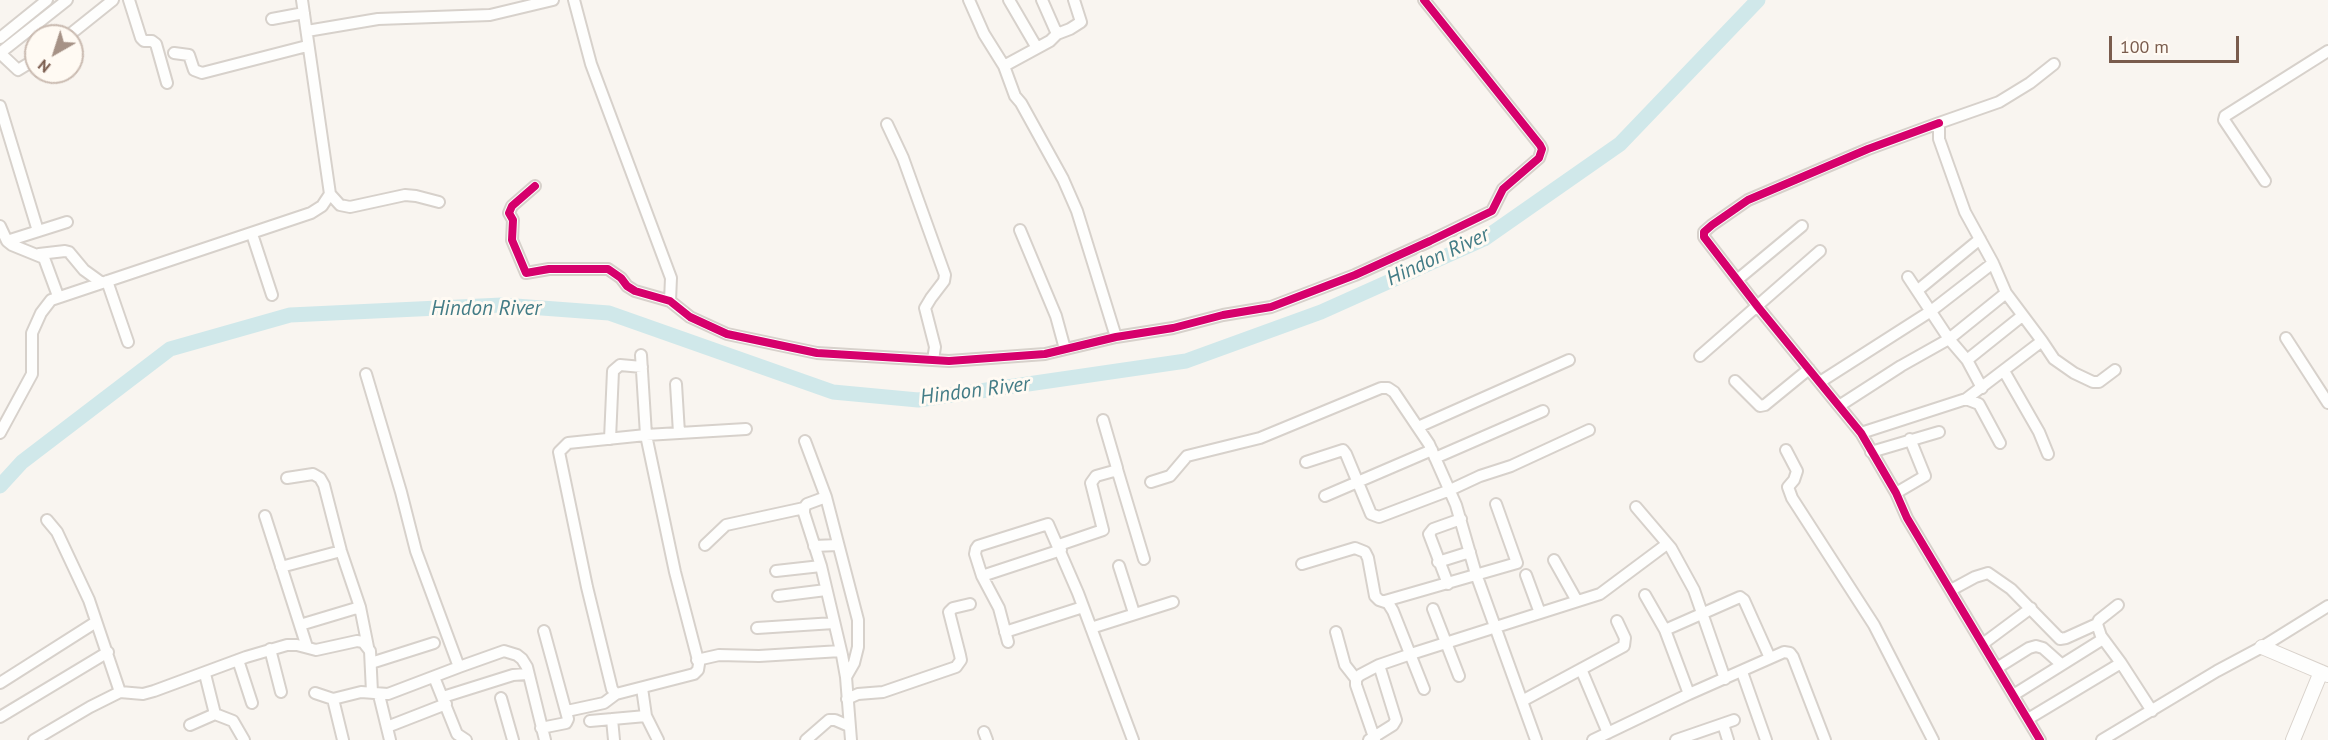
<!DOCTYPE html>
<html>
<head>
<meta charset="utf-8">
<style>
  body { margin:0 }
  #map { position:relative; width:2328px; height:740px; overflow:hidden; background:#f9f5f0; font-family:"PT Sans",sans-serif }
  canvas { display:block }
  .north { position:absolute; left:24px; top:24px; width:60px; height:60px; box-sizing:border-box; background:#fffaf3; border:2px solid #cabbb1; border-radius:50%; rotate:219deg; font-size:16px; font-weight:700; line-height:24px; text-align:center; color:#7a5c4d }
  .north::after { content:''; display:block; margin:auto; width:21px; height:27px; background:#a69286; clip-path:polygon(50% 0,100% 100%,50% 72%,0 100%) }
  .scale { position:absolute; left:2109px; top:36px; width:130px; height:27px; box-sizing:border-box; border:3px solid #7a5c4d; border-top:0; padding-left:8px; font-size:18px; line-height:21px; white-space:nowrap; color:#7a5c4d; -webkit-text-stroke:4px #fffaf3; paint-order:stroke }
</style>
</head>
<body>
<div id="map">
<canvas width="2328" height="740"></canvas>
<div class="north">N</div>
<div class="scale">100 m</div>
</div>
<script>
const c = document.querySelector('canvas').getContext('2d');
c.lineJoin = 'round';
function shape(rows) {
  const path = new Path2D();
  for (const r of rows) {
    path.moveTo(r[0], r[1]);
    for (let i = 2; i < r.length; i += 2) path.lineTo(r[i], r[i + 1]);
  }
  return path;
}
function trace(path, color, width, dash) {
  c.strokeStyle = color;
  c.lineWidth = width;
  c.lineCap = dash ? 'butt' : 'round';
  c.setLineDash(dash || []);
  c.stroke(path);
}
function label(font, color, halo, rows, align = 'center') {
  c.font = font + ' "PT Sans",sans-serif';
  c.lineWidth = 6;
  c.setLineDash([]);
  c.textBaseline = 'middle';
  c.strokeStyle = halo;
  c.fillStyle = color;
  for (const [text, x, y, turn = 0] of rows) {
    c.save();
    c.translate(x, y);
    c.rotate((+turn || 0) * Math.PI / 180);
    c.textAlign = isNaN(turn) ? turn : align;
    if (halo) c.strokeText(text, 0, 0);
    c.fillText(text, 0, 0);
    c.restore();
  }
}
trace(shape([
  [0,486,22,462,170,349,290,315,502,305,609,313,833,392,918,400,1186,361,1321,312,1484,239,1620,144,1758,0]
]), '#d0e8ea', 15);
const street = shape([
  [129,0,141,38,144,41,152,41,156,44,167,83],
  [302,0,330,194,340,205,350,207,405,195,416,196,439,202],
  [574,0,591,64,671,278,670,301],
  [969,0,984,34,1004,66,1015,96,1021,103,1063,179,1077,211,1116,337],
  [1009,0,1037,48],
  [272,19,304,13],
  [307,31,378,19,490,15,553,0],
  [1057,34,1070,29,1081,22,1074,0],
  [68,36,113,0],
  [0,38,47,0],
  [0,53,67,0],
  [0,53,18,70,36,59],
  [174,53,189,55,194,70,202,73,307,46],
  [1004,66,1050,41,1057,34,1042,0],
  [0,106,38,231],
  [1939,123,1868,149,1748,200,1712,225,1704,232,1704,237,1758,307,1861,433,1896,493,1907,518,2040,740],
  [887,124,903,158,945,275,944,281,931,298,925,308,935,347,933,360],
  [2265,181,2224,120,2225,116,2328,51],
  [535,186,512,206,509,213,513,220,512,240,526,273,549,269,608,269,621,278,627,286,635,291,670,301,690,317,727,334,817,353,949,361,1045,354,1116,337,1173,328,1223,315,1271,307,1355,275,1430,241,1492,211,1503,189,1539,158,1542,149,1540,145,1424,0],
  [0,226,7,241,12,245,44,258,58,296],
  [1020,230,1056,316,1065,349],
  [252,234,272,295],
  [7,241,67,222],
  [39,254,65,251,69,252,84,270,102,283],
  [1908,277,1949,339,1967,360,1982,388],
  [1737,280,1802,226],
  [107,281,128,342],
  [1918,290,1980,239],
  [2286,338,2328,403],
  [2042,341,2054,359,2074,373,2093,382,2099,382,2115,370],
  [641,355,646,435,675,572,699,664,698,670,694,674,616,694,612,689,587,587,559,452,568,443,646,435,746,429],
  [1700,356,1820,251],
  [1967,360,2022,316],
  [2004,371,2039,432,2048,454],
  [366,374,401,492,416,551,459,667,504,651,517,655,522,659,527,667,545,740],
  [1735,381,1760,406,1765,405,1809,369],
  [1820,382,1931,311,1993,263],
  [676,384,679,433],
  [1966,399,2042,341,2006,293,1993,263,1965,212,1939,139,1939,123,1999,102,2030,83,2054,64],
  [1839,406,1901,366,1949,339,2006,293],
  [1418,427,1569,360],
  [0,433,32,374,32,333,41,313,51,300,311,213,322,206,330,194],
  [1861,433,1966,399,1979,404,2000,443],
  [610,439,613,371,620,365,642,367],
  [805,441,826,497,858,620,858,647,854,663,846,677],
  [1786,450,1797,471,1794,480,1788,487,1792,498,1874,625,1933,740],
  [1871,452,1939,432],
  [1435,458,1543,411],
  [1306,462,1343,450,1346,454,1371,514,1379,517,1450,490,1480,476,1511,466,1589,430],
  [1117,469,1144,559],
  [287,478,313,474,320,478,324,485,341,551,360,607,368,647],
  [1151,482,1170,476,1187,456,1260,438,1381,388,1388,388,1394,392,1429,444,1456,505,1476,574,1536,740],
  [1896,493,1925,476,1910,439],
  [1325,496,1432,450],
  [826,497,807,504,804,508,804,513,821,566,842,655,846,677,851,740],
  [1636,507,1671,548,1694,590,1725,679],
  [265,516,307,647],
  [47,520,57,532,89,600,120,692],
  [705,545,726,525,804,508],
  [1059,545,1103,530,1091,483,1096,476,1114,471,1117,468,1103,420],
  [814,546,838,545],
  [1554,560,1577,601],
  [1438,562,1470,552],
  [1302,564,1355,548,1365,552,1368,558,1375,596,1379,600,1388,603,1393,611,1424,689],
  [1119,566,1134,613],
  [281,567,341,551],
  [776,571,821,566],
  [1526,575,1540,613],
  [982,576,1061,550],
  [1448,584,1429,534,1433,529,1461,519],
  [1951,590,1975,577,1988,573,2011,589,2060,639,2066,638,2097,624],
  [1645,595,1665,630,1689,694],
  [778,596,826,590],
  [1385,601,1517,563,1496,504],
  [2118,605,2099,620,2097,624,2101,636,2121,663],
  [1433,609,1459,676],
  [300,625,360,607],
  [757,628,834,623],
  [1091,628,1173,602],
  [1665,630,1740,597,1744,600,1770,658],
  [1005,632,1083,607],
  [1336,632,1345,665,1356,679],
  [1008,642,999,608,982,576,975,554,976,549,978,546,1048,524,1078,593,1133,740],
  [1984,643,2031,608],
  [270,649,281,692],
  [238,660,252,703],
  [697,660,719,655,759,656,841,651],
  [371,663,434,643],
  [1997,668,2029,648,2036,646,2043,648,2061,664],
  [1581,669,1608,733],
  [1742,672,1766,740],
  [434,677,457,734,466,740],
  [0,683,96,622],
  [642,688,646,716],
  [315,693,333,699,361,692,388,694,459,667],
  [2015,694,2103,639],
  [379,695,390,740],
  [443,697,513,675,527,674],
  [501,698,513,740],
  [333,699,343,740],
  [847,699,858,694,883,692,956,667,961,660,960,655,949,612,953,608,970,604],
  [1522,701,1624,646,1625,638,1617,621],
  [567,711,604,703,616,694],
  [215,714,233,721,244,740],
  [0,717,108,652],
  [612,719,614,740],
  [2028,719,2121,663,2152,711],
  [590,721,646,716,658,740],
  [1723,724,1728,740],
  [190,725,215,714,205,674],
  [387,727,446,704],
  [541,728,566,723,568,719,544,631],
  [984,732,987,740],
  [34,740,90,707,120,692,143,694,154,691,246,657,287,645,297,645,316,650,357,641,363,642,370,651,372,692],
  [806,740,829,720,835,720,849,726],
  [1369,740,1393,725,1396,720,1379,665],
  [1375,740,1356,685,1356,679,1360,675,1379,665,1411,654,1600,594,1667,544],
  [1593,740,1689,694,1784,652,1790,653,1793,657,1825,740],
  [1676,740,1734,720],
  [2102,740,2217,671,2262,647,2328,606]
]);
const secondary = shape([
  [2262,647,2328,675],
  [2293,740,2321,672]
]);
trace(street, '#d7d1cb', 14);
trace(secondary, '#d9d2cb', 16);
trace(street, '#fefefd', 10);
trace(secondary, '#fefefd', 14);
trace(shape([
  [1939,123,1868,149,1748,200,1712,225,1704,232,1704,237,1758,307,1861,433,1896,493,1907,518,2040,740],
  [535,186,512,206,509,213,513,220,512,240,526,273,549,269,608,269,621,278,627,286,635,291,670,301,690,317,727,334,817,353,949,361,1045,354,1116,337,1173,328,1223,315,1271,307,1355,275,1430,241,1492,211,1503,189,1539,158,1542,149,1540,145,1424,0]
]), '#d6006c', 8);
label('italic 21px', '#437c86', '#fffaf3', [
  ["Hindon River",1438,257,-25],
  ["Hindon River",486,309],
  ["Hindon River",975,391,-7]
]);
</script>
</body>
</html>
